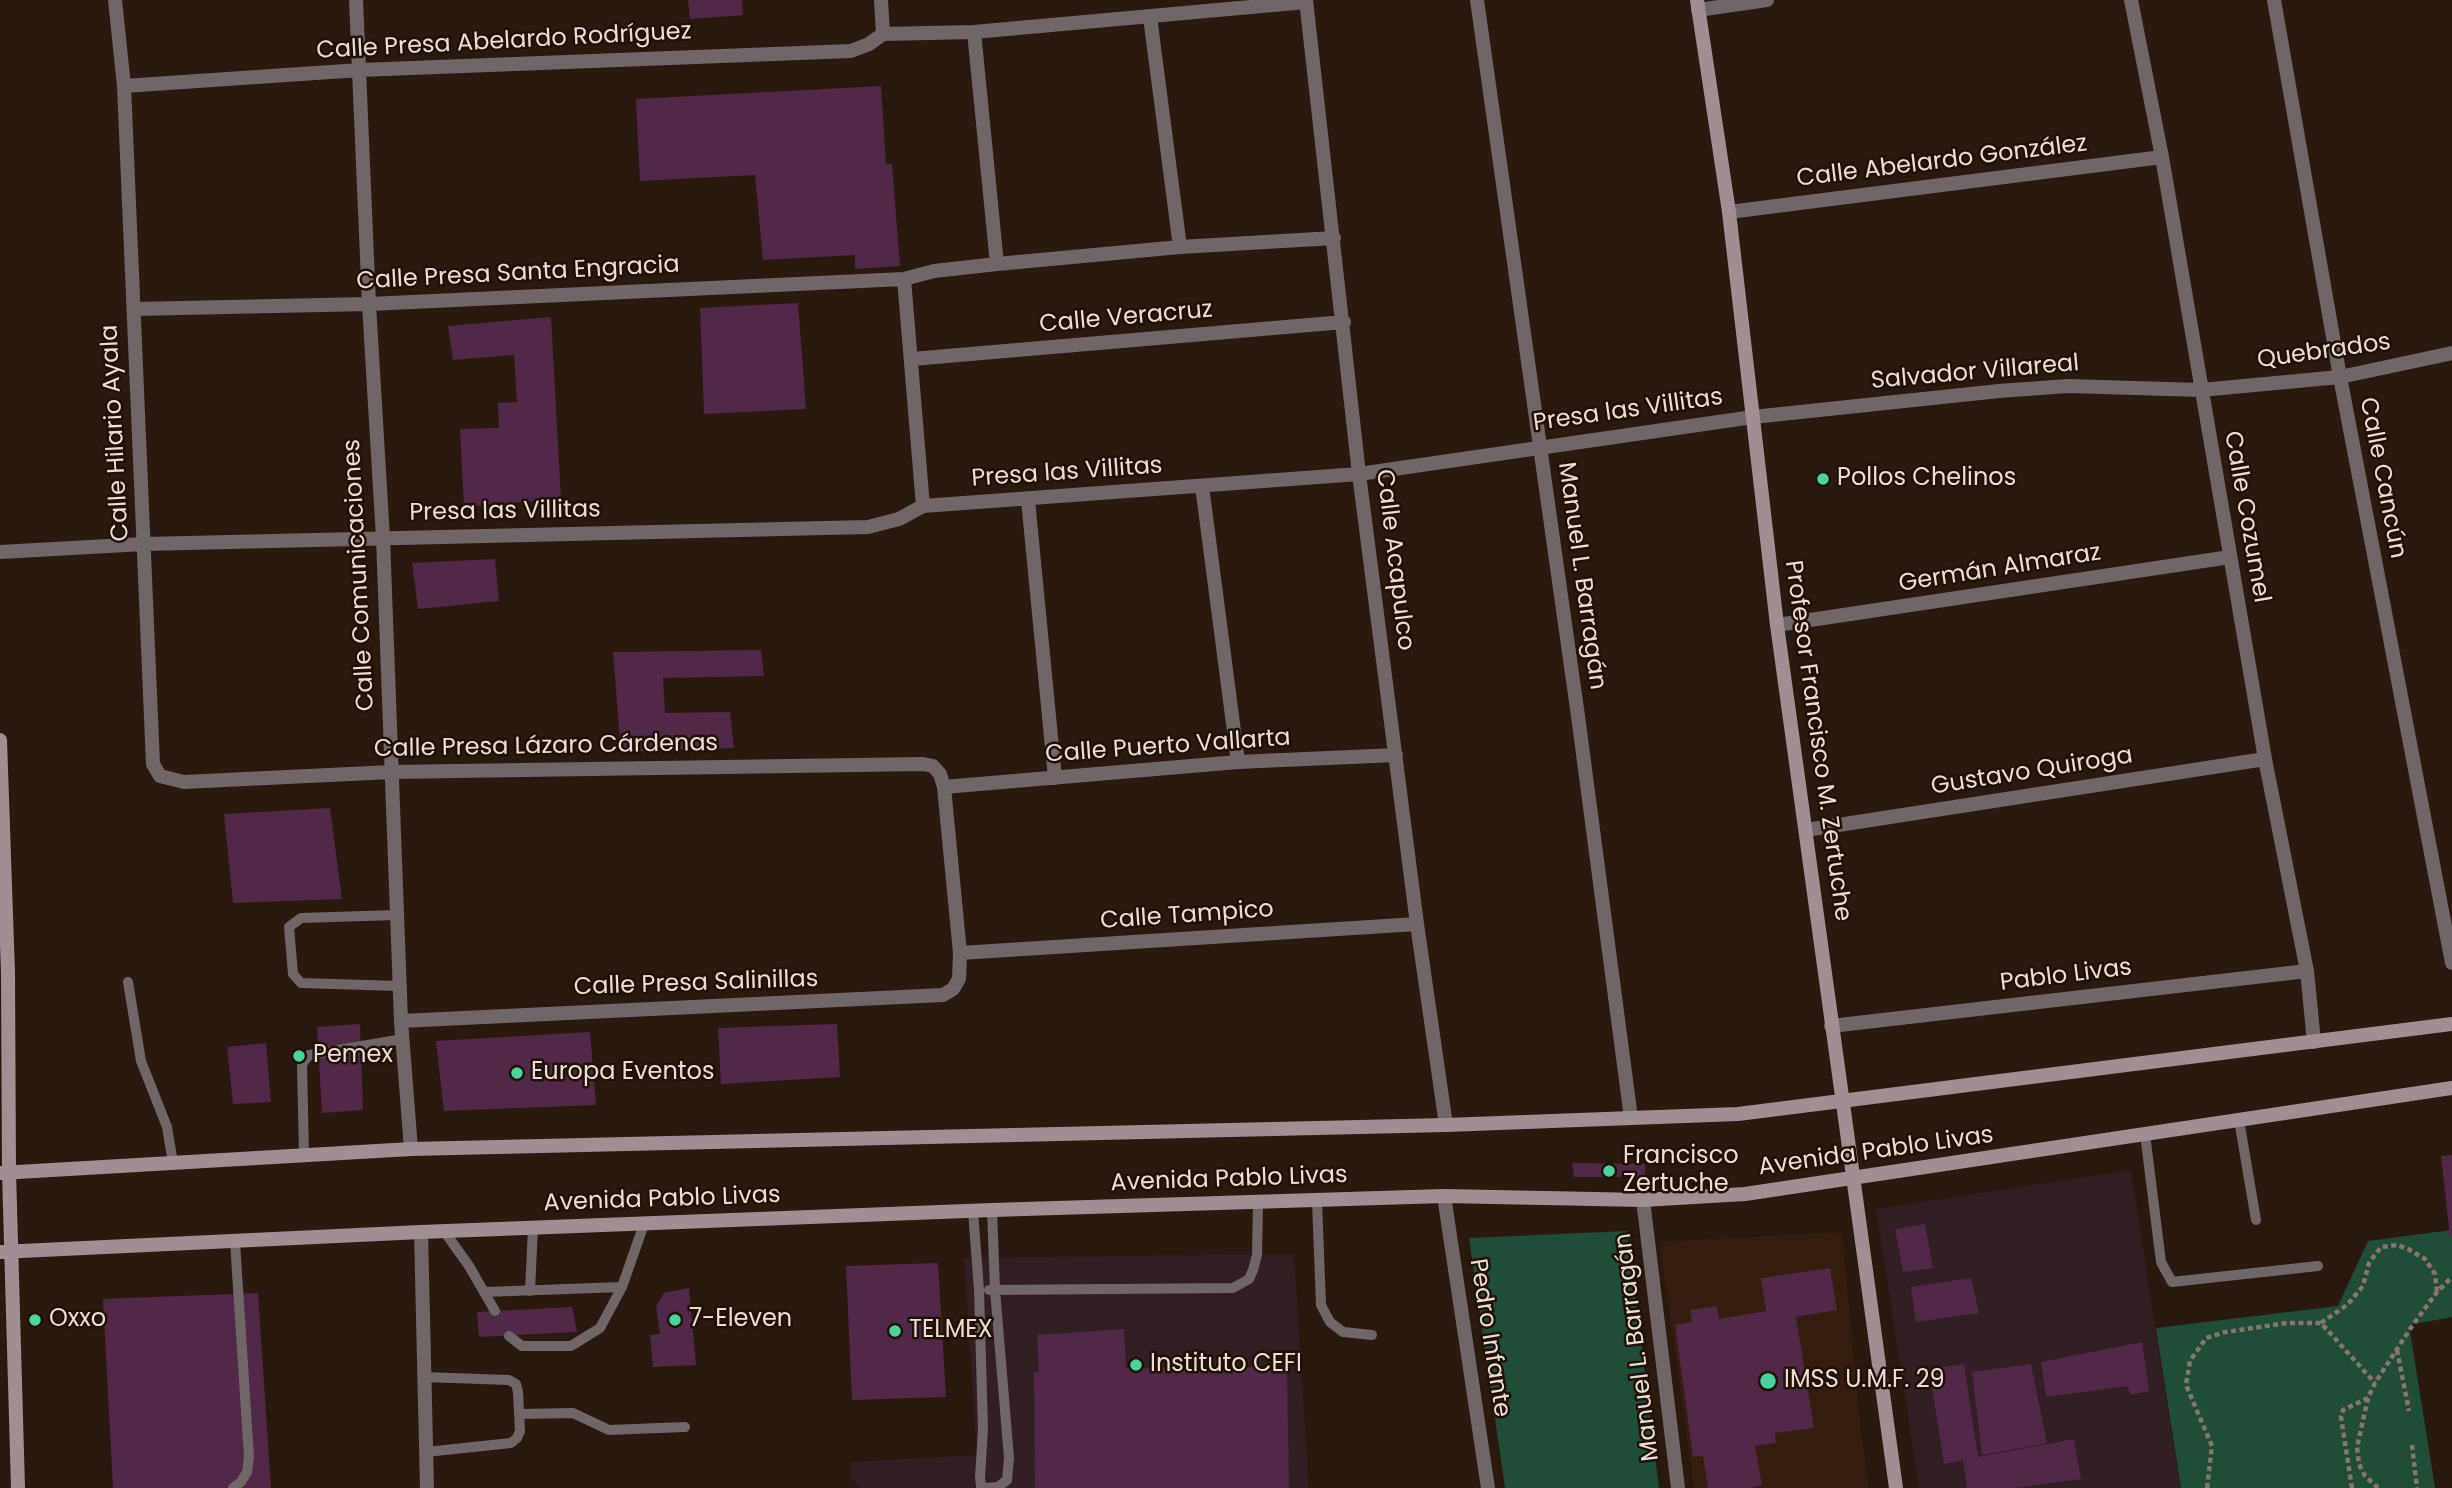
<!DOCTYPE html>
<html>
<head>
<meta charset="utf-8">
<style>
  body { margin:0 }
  canvas { display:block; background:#2a190e }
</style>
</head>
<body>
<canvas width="2452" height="1488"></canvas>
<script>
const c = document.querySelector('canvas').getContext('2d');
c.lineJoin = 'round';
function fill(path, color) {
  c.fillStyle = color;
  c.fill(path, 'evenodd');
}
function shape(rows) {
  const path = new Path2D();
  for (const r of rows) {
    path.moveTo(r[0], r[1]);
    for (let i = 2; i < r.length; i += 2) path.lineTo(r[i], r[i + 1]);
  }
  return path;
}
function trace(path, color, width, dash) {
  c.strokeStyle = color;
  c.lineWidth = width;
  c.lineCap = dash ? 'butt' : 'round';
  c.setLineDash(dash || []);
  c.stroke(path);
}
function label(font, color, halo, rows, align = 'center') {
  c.font = font + ' Poppins,sans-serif';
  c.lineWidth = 5;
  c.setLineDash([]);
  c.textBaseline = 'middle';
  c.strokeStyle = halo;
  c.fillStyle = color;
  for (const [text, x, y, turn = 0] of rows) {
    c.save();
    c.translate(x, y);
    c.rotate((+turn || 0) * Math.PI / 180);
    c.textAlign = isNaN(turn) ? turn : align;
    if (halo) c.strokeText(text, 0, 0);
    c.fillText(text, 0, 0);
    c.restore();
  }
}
fill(shape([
  [1842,1232,1860,1425,1869,1488,1694,1488,1660,1242]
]), '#351e0f');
fill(shape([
  [2131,1170,2180,1488,1919,1488,1876,1209],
  [1294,1254,1309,1488,861,1488,851,1479,850,1462,977,1455,964,1258]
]), '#311f24');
fill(shape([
  [2452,1230,2452,1317,2409,1325,2435,1488,2181,1488,2156,1328,2338,1306,2368,1241],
  [1627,1231,1659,1488,1505,1488,1469,1238]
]), '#204d38');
fill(shape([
  [688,0,742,0,743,15,690,19],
  [881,86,886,164,892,164,900,266,855,269,855,255,763,260,755,175,640,181,636,99],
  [798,303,806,409,704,414,700,308],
  [551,317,561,499,464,507,460,429,499,428,498,403,517,402,514,355,453,360,448,326],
  [495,559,499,601,418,609,412,563],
  [761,650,764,676,663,678,665,713,730,712,734,748,621,752,613,652],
  [330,808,342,899,233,903,224,814],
  [360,1024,363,1110,322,1113,317,1027],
  [837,1024,840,1077,721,1084,718,1028],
  [590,1032,596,1105,444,1111,436,1041],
  [266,1043,271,1102,233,1104,227,1047],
  [2452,1155,2452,1237,2450,1237,2441,1156],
  [1572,1163,1645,1164,1645,1177,1574,1177],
  [1925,1224,1933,1268,1903,1272,1895,1229],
  [938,1263,946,1397,852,1400,846,1266],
  [1830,1268,1837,1310,1796,1317,1814,1428,1775,1433,1776,1443,1755,1446,1762,1485,1749,1488,1708,1488,1703,1456,1693,1457,1675,1325,1692,1322,1690,1310,1717,1306,1719,1319,1766,1311,1761,1278],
  [1971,1278,1979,1313,1916,1322,1911,1287],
  [689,1288,696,1365,653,1367,650,1335,660,1334,656,1306,664,1293],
  [258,1293,271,1488,113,1488,103,1299],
  [572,1307,577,1332,479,1337,477,1312],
  [1124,1329,1126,1368,1287,1367,1289,1488,1035,1488,1034,1371,1039,1373,1037,1335],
  [2142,1342,2149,1391,2130,1395,2128,1386,2046,1397,2041,1362],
  [1964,1364,1978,1457,2074,1439,2081,1479,2015,1488,1967,1488,1963,1460,1944,1464,1929,1369],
  [2031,1364,2047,1443,1982,1455,1972,1372]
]), '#512848');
trace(shape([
  [2321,1323,2347,1305,2363,1286,2369,1263,2381,1247,2397,1245,2408,1249,2425,1259,2435,1274,2437,1292],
  [2397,1350,2409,1411],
  [2412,1445,2417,1488],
  [2207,1488,2212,1446,2186,1385,2190,1361,2206,1338,2225,1332,2287,1323,2321,1323,2375,1383],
  [2352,1488,2341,1417,2343,1410,2368,1398],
  [2378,1488,2365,1476,2359,1464,2357,1447,2368,1398,2375,1383,2412,1326,2437,1292,2452,1277]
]), '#86776d', 4.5, [5, 3.5]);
trace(shape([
  [397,915,301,918,289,927,293,974,301,983,399,986],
  [128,982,141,1061,167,1127,173,1163],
  [2239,1120,2256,1220],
  [2145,1134,2161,1262,2172,1282,2318,1266],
  [304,1155,302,1064,309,1055,403,1039],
  [1317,1201,1321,1305,1330,1322,1343,1332,1372,1335],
  [973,1211,979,1290,983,1429,980,1478,981,1486,985,1488,998,1487,1007,1480,1009,1458,995,1290,992,1210],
  [444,1231,469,1266,495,1311],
  [989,1290,1233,1288,1249,1279,1253,1270,1257,1255,1258,1202],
  [530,1291,533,1228],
  [484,1292,622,1287],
  [509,1336,522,1346,571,1346,600,1328,622,1287,644,1224],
  [424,1377,509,1380,516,1384,518,1392,520,1431,517,1438,511,1443,426,1452],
  [519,1414,573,1413,609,1430,685,1427],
  [233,1488,241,1482,247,1472,249,1457,235,1242]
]), '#706567', 10);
trace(shape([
  [115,0,124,86,153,764,160,776,184,782,391,772,923,764,933,766,940,774,944,787,960,953,959,979,953,989,943,995,401,1021],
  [356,0,369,304,383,538,401,1021,411,1149],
  [881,0,883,34],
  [1306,0,1359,474,1417,924,1446,1125],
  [1477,0,1578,716,1631,1118],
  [2131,0,2162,157,2265,759,2307,971,2314,1042],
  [2274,0,2340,377,2452,963],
  [1698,10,1767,0],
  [1150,17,1180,247],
  [974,32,997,264],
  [883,34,974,32,1306,2],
  [124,86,360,70,851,51,869,44,883,34],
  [1729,212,2162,157],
  [904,279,923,506],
  [134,309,369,304,904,279,934,271,997,264,1180,247,1334,238],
  [912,359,1344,322],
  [1202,486,1238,762],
  [1028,500,1055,778],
  [0,552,144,544,868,527,899,519,923,506,1359,474,1753,417,1999,391,2068,386,2201,390,2340,377,2452,353],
  [1777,625,2230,557],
  [944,787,1238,762,1396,755],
  [1806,830,2265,759],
  [960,953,1417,924],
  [1831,1026,2307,971],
  [1444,1196,1488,1488],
  [1643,1200,1678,1488],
  [421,1232,427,1488]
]), '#706567', 14);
trace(shape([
  [1697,0,1729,212,1777,625,1896,1488],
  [0,740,8,973,9,1172,18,1488],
  [0,1173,411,1149,1446,1125,1738,1114,2452,1024],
  [0,1252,421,1232,992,1210,1444,1196,1643,1200,1745,1194,2452,1088]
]), '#a08e92', 14);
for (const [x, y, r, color] of [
  [1823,479,7,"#4ad49c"],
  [299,1056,7,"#4ad49c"],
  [517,1073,7,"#4ad49c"],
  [1609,1171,7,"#4ad49c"],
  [35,1320,7,"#4ad49c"],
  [675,1320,7,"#4ad49c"],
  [895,1331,7,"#4ad49c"],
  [1136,1365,7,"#4ad49c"],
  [1768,1381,9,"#4ad49c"]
]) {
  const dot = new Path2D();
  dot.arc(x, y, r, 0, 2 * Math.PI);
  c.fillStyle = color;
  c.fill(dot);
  trace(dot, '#201006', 2.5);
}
label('24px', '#ebded7', '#201006', [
  ["Calle Presa Abelardo Rodríguez",504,42,-3],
  ["Calle Abelardo González",1942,162,-7],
  ["Calle Presa Santa Engracia",518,274,-3],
  ["Calle Veracruz",1126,318,-5],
  ["Quebrados",2324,352,-8],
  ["Salvador Villareal",1975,373,-5],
  ["Presa las Villitas",1628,411,-8],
  ["Calle Hilario Ayala",116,433,-93],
  ["Presa las Villitas",1067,473,-4],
  ["Calle Cancún",2382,478,79],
  ["Presa las Villitas",505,512,-1],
  ["Calle Cozumel",2246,517,80],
  ["Calle Acapulco",1394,560,83],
  ["Germán Almaraz",2000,569,-9],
  ["Calle Comunicaciones",360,575,-93],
  ["Manuel L. Barragán",1581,576,82],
  ["Profesor Francisco M. Zertuche",1817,741,82],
  ["Calle Presa Lázaro Cárdenas",546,747,-1],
  ["Calle Puerto Vallarta",1168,747,-4],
  ["Gustavo Quiroga",2032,772,-9],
  ["Calle Tampico",1187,916,-4],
  ["Pablo Livas",2066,976,-7],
  ["Calle Presa Salinillas",696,984,-2],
  ["Avenida Pablo Livas",1876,1152,-8],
  ["Avenida Pablo Livas",1229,1180,-2],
  ["Avenida Pablo Livas",662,1200,-2],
  ["Pedro Infante",1489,1338,81],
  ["Manuel L. Barragán",1638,1347,-97]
]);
label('24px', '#ebded7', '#201006', [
  ["Pollos Chelinos",1837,479],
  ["Pemex",313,1056],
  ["Europa Eventos",531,1073],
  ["Francisco",1623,1157],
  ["Zertuche",1623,1185],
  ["Oxxo",49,1320],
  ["7-Eleven",689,1320],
  ["TELMEX",909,1331],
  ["Instituto CEFI",1150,1365],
  ["IMSS U.M.F. 29",1784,1381]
], 'left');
</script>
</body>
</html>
